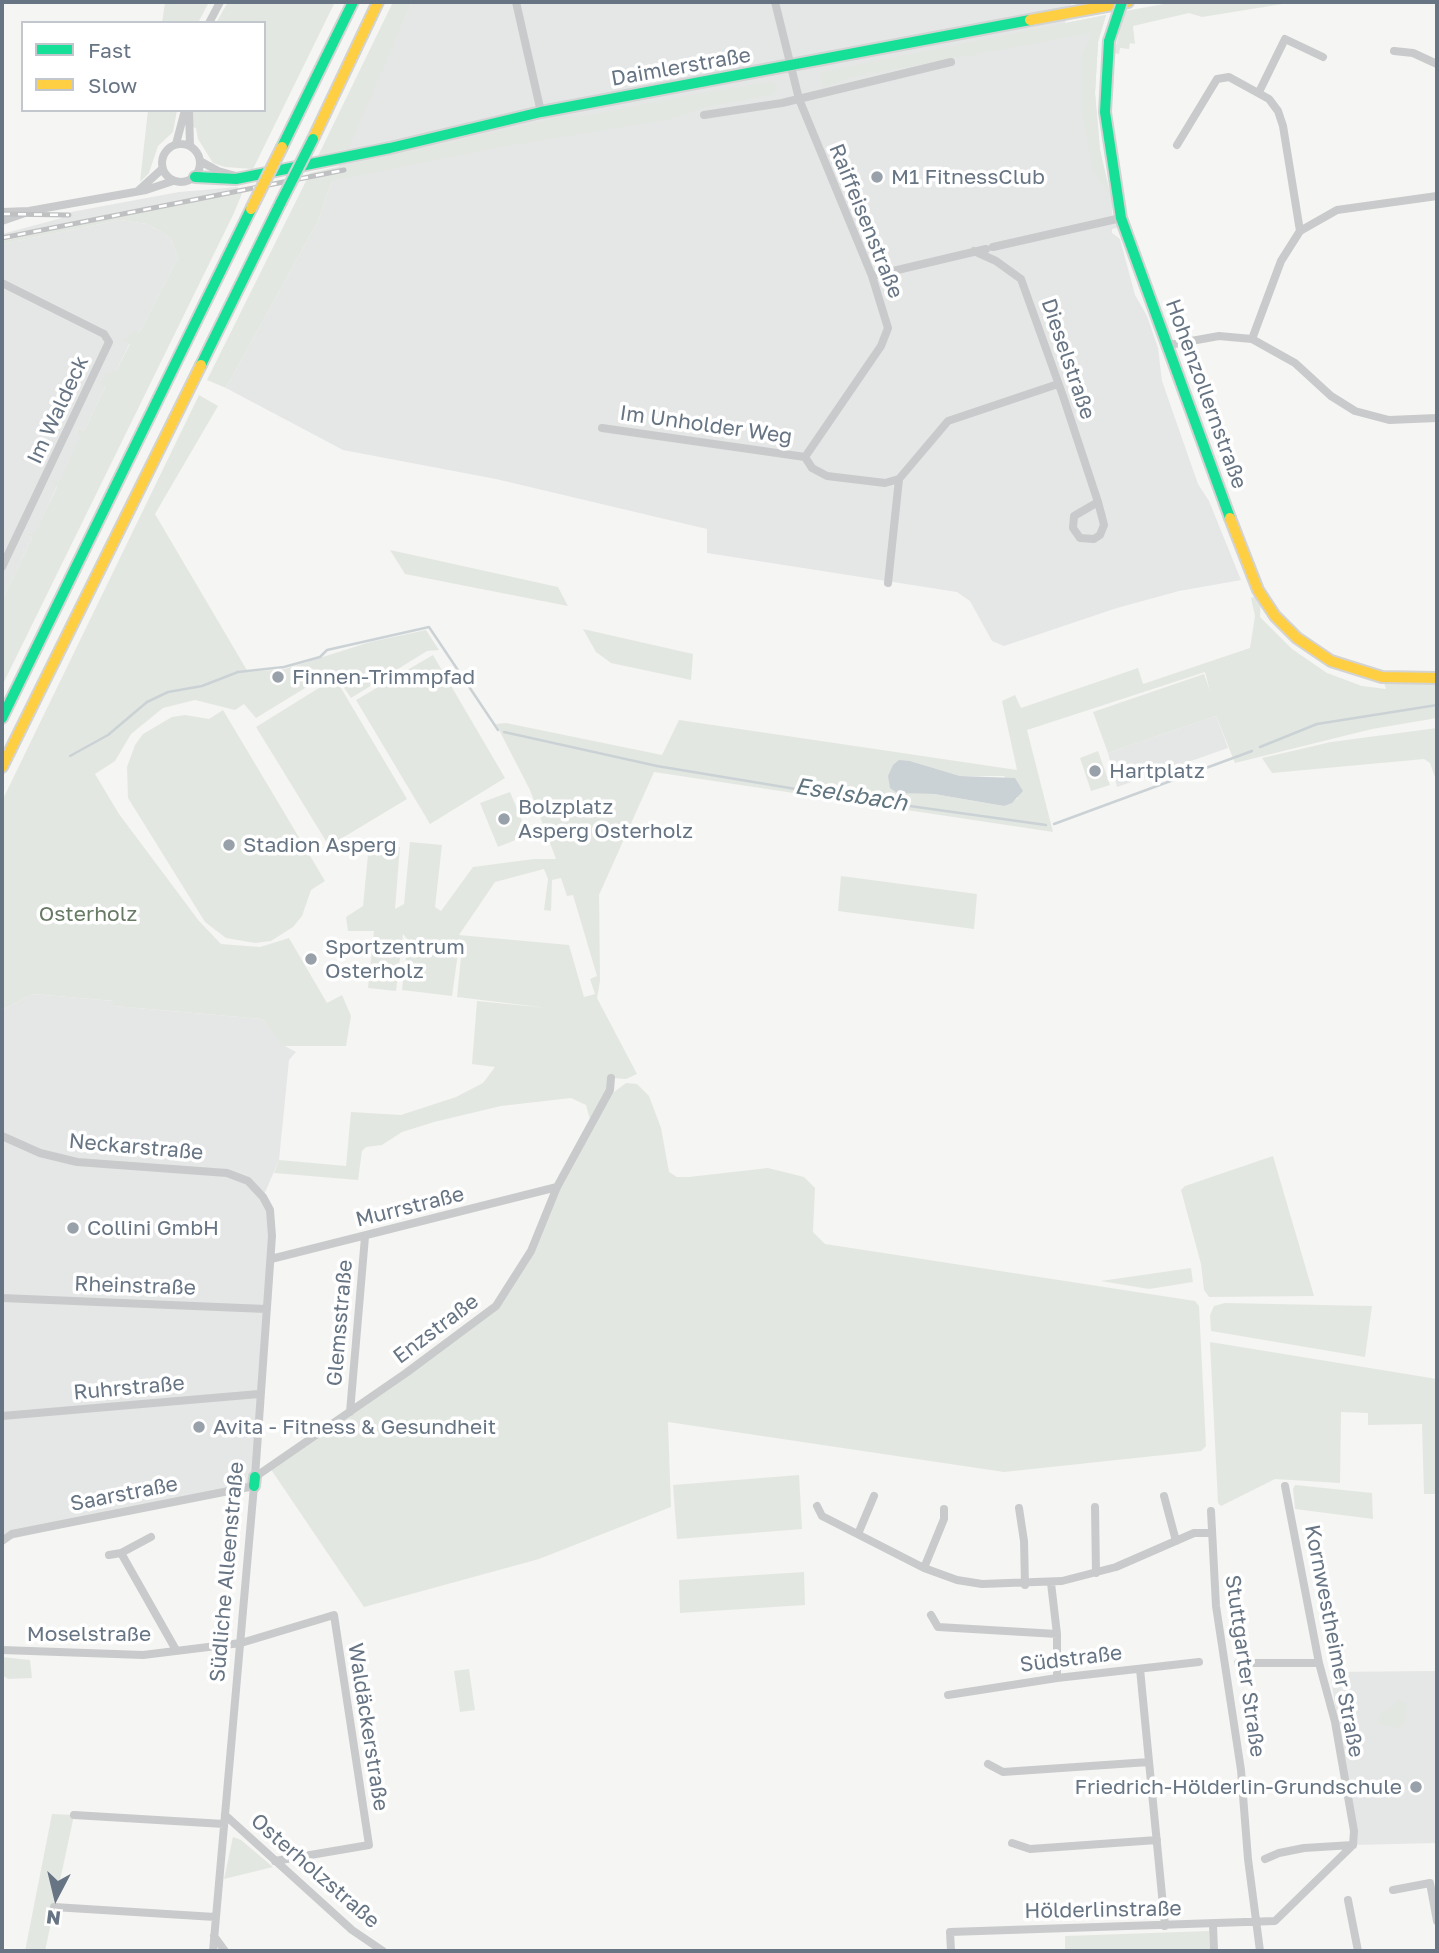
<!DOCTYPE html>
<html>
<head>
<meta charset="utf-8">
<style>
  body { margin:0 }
  #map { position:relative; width:1439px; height:1953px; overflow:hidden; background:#f5f5f3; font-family:"Golos Text",sans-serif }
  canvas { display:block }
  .frame { position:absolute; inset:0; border:4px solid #667483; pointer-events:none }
  .legend { position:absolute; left:21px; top:21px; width:245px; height:91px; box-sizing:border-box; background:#fff; border:2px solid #c2c7cd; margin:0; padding:9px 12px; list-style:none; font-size:21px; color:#667483 }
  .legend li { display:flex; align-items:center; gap:14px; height:35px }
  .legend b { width:35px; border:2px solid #c2c7cd }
  .north { position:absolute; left:21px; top:1862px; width:70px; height:70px; -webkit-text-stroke:5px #fff; paint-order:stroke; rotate:187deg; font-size:19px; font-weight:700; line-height:28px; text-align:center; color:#667483 }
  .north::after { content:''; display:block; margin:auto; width:24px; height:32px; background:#667483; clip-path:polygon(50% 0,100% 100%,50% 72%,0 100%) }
</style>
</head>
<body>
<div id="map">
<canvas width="1439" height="1953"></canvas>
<div class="frame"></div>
<ul class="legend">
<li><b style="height:9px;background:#16e098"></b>Fast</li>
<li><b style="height:9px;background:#ffcf43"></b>Slow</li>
</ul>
<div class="north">N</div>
</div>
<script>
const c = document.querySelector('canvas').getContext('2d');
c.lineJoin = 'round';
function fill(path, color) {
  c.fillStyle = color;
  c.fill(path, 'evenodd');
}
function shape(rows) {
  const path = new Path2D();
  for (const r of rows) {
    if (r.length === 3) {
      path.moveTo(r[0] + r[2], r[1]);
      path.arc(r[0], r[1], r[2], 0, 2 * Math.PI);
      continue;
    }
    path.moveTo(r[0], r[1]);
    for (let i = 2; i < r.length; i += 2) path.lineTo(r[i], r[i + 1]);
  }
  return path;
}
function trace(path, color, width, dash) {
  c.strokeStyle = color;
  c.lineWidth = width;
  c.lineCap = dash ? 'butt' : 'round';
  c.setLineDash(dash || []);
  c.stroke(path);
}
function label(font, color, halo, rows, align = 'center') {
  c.font = font + ' "Golos Text",sans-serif';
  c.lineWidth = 7;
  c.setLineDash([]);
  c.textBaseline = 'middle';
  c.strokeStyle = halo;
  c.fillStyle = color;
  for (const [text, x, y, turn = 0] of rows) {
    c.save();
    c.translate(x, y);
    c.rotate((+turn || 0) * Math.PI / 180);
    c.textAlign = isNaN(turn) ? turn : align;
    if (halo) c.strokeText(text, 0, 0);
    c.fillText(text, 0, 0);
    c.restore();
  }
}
fill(shape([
  [412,2,1072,2,1065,23,1106,15,1098,42,1095,93,1100,150,1113,204,1112,212,1114,221,1121,227,1112,229,1112,233,1120,239,1135,295,1147,316,1158,348,1162,381,1198,484,1209,501,1241,580,1179,591,1117,608,1004,646,992,641,970,601,957,592,707,553,707,529,496,479,343,450,226,388,318,221,332,181],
  [238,187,238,192,2,241,2,234,62,218,55,215,179,192],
  [120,220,147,224,160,231,171,239,178,258,139,333,123,340,130,343,116,371,100,384,105,387,84,431,78,428,76,433,82,436,59,483,51,483,57,486,34,535,28,532,26,535,32,538,2,600,2,244],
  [1216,716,1228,748,1117,787,1108,753],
  [33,994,114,1001,114,1006,262,1019,283,1045,296,1052,289,1060,279,1160,263,1197,270,1210,254,1486,2,1541,2,1010],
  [1437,1671,1437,1843,1353,1845,1354,1831,1330,1672]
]), '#e5e6e6');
fill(shape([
  [165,2,209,2,198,23,162,23],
  [228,2,335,2,253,169,225,167,213,163,198,139,196,128,192,127,193,110,264,110,264,23,216,23],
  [393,2,412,2,348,149,318,156],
  [1175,2,1295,2,1202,17,1189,13,1133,26,1135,44,1130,43,1129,49,1120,48,1119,54,1114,53,1125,11],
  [1106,15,1098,42,1095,93,1100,150,1110,197,1092,167,1082,110,1081,60,1091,33,852,77,823,88,820,75,826,71],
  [774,82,776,94,710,106,666,120,501,147,332,181,318,221,226,388,207,380,310,173,566,116,579,117,717,90],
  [148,110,177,110,173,132,158,146,149,173,140,182],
  [243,191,234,213,2,686,2,600,32,538,26,535,27,532,34,534,57,487,51,483,53,480,59,482,81,436,76,433,78,428,84,431,105,387,99,384,107,373,116,371,130,344,122,340,128,337,133,330,139,333,178,258,171,239,160,231,147,224,120,220,2,244,2,241],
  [199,395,218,406,155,514,248,672,285,669,370,642,426,630,439,650,427,651,351,698,333,671,256,718,244,704,235,710,195,700,163,708,131,734,115,761,95,774,119,814,199,921,221,944,260,947,289,938,327,1003,342,995,351,1016,346,1046,283,1046,262,1019,114,1006,114,1001,33,994,2,1010,2,801],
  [390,550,558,587,568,606,405,574],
  [1261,594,1260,617,1292,649,1327,673,1362,686,1386,689,1382,677,1437,677,1437,718,1372,729,1235,763,1216,716,1108,753,1093,712,1204,674,1210,691,1205,672,1027,730,1053,832,654,772,599,895,600,981,597,998,637,1074,626,1079,612,1078,591,1123,586,1105,571,1098,501,1106,434,1122,402,1132,382,1145,366,1147,362,1151,358,1180,274,1173,279,1160,346,1166,351,1112,401,1115,456,1097,483,1083,495,1067,472,1064,477,1001,548,1008,457,997,462,947,459,946,452,996,402,990,408,940,403,934,396,991,368,988,374,931,348,931,346,917,363,906,369,844,400,847,395,909,404,904,410,842,442,845,435,907,441,911,473,867,534,859,556,859,530,790,496,724,506,723,662,755,679,720,1017,770,1002,701,1015,695,1021,708,1138,668,1143,684,1250,648,1255,616,1251,598],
  [910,761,960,776,1004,776,1018,798,1004,806,934,794,907,793],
  [544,869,548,879,544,910,551,911,552,880,561,878,567,896,573,895,597,976,590,979,595,994,584,997,569,945,459,935,495,882],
  [583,629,693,654,691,680,611,663,596,652],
  [433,655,505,778,430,824,356,700],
  [335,678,407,799,329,846,256,727],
  [223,710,325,881,311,890,302,916,293,927,271,941,255,943,226,938,205,922,128,798,127,767,135,745,143,734,172,717,185,715,209,719],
  [1437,728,1437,783,1430,763,1424,759,1272,773,1262,758,1331,742],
  [1098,751,1110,785,1091,791,1080,758],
  [510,792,528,835,498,847,480,803],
  [841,876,977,894,974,929,838,911],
  [626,1083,637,1084,649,1096,661,1128,669,1172,677,1177,689,1177,768,1168,804,1177,815,1188,813,1232,825,1244,1195,1301,1199,1306,1206,1446,1201,1451,1004,1472,668,1422,671,1507,539,1559,364,1607,270,1468,496,1306,531,1251,557,1187,610,1095],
  [1273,1156,1314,1296,1209,1297,1204,1290,1201,1264,1181,1190,1185,1186],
  [1191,1268,1193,1282,1149,1289,1101,1281],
  [1225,1303,1372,1306,1365,1357,1211,1331,1210,1315,1214,1306],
  [1210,1342,1437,1379,1437,1494,1424,1494,1422,1424,1368,1425,1368,1413,1341,1412,1340,1483,1275,1479,1221,1506,1218,1503],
  [799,1475,802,1529,677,1539,673,1485],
  [1295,1485,1372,1493,1373,1519,1295,1509,1293,1489],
  [804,1572,805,1605,680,1613,679,1580],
  [2,1657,30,1660,32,1678,8,1679,2,1675],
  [469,1669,475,1710,460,1712,454,1671],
  [1395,1701,1404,1701,1407,1704,1405,1723,1397,1728,1378,1724,1380,1714,1396,1704],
  [52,1814,74,1815,45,1951,25,1951],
  [233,1837,241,1840,273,1867,224,1879],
  [1209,1931,1210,1951,1065,1951,1065,1936]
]), '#e3e7e1');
fill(shape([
  [899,760,910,761,960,776,1015,778,1023,791,1012,803,1004,806,934,794,897,793,890,788,888,776,893,765]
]), '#cbd2d5');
trace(shape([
  [504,732,657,766],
  [1260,747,1317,724,1437,705],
  [70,756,108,735,147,702,168,692,202,686,238,672,284,667,320,657,327,650,429,627,498,730],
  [657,766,838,796,1046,825],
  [1054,824,1252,751]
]), '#cbd2d5', 2.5);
const fast = shape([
  [1109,41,1105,112,1121,218,1230,518],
  [282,147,353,2],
  [195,177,236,179,390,148,541,112,1030,20],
  [201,365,281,202],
  [2,718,251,209],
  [254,1486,255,1477]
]);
const slow = shape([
  [1030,20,1128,2],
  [313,139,378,2],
  [1230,518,1258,590,1275,616,1297,638,1331,661,1382,677,1437,678],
  [2,767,201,365]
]);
trace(fast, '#d3d3d4', 14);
trace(slow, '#d3d3d4', 14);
trace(shape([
  [516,2,541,112],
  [775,2,799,99,872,276,888,328,881,346,805,457,812,468,827,476,885,483,899,479,948,421,1058,384],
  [209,23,220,2],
  [1394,51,1413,53,1437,64],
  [1259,92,1285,39,1323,57],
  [189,110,190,146],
  [704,115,782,103,951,62],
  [181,163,19],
  [176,144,185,110],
  [1177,145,1217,79,1229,77,1269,99,1278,111,1283,126,1300,231],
  [200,161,218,171,236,176],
  [139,190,162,169],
  [2,212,29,211,146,190,173,181],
  [2,221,25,213],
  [993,247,1121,218],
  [974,251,996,261,1021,279,1063,396,1098,502,1102,517,1104,525,1100,535,1094,539,1080,538,1073,528,1074,516,1098,502],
  [872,276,986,249],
  [2,283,104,334,109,342,2,567],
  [1252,339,1281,261,1300,231,1337,210,1437,196],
  [1169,345,1219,336,1252,339,1295,363,1331,396,1355,411,1389,420,1437,418],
  [602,428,805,457],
  [888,583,899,479],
  [2,1136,40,1153,77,1162,227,1173,248,1181,263,1197,270,1210,272,1236,255,1477],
  [271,1259,557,1187],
  [2,1298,266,1309],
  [350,1412,365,1237],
  [2,1416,259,1394],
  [255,1477,406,1373,496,1306,531,1251,557,1187,610,1090,611,1078],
  [1164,1496,1176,1541],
  [817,1506,822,1516,924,1568,957,1580,982,1584,1062,1581,1116,1567,1194,1533,1212,1533],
  [1095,1507,1096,1573],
  [1019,1508,1024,1541,1025,1585],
  [1211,1511,1216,1606,1241,1770,1248,1859,1260,1951],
  [858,1534,874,1496],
  [151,1537,121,1553,176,1650],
  [2,1541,12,1534,254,1486,213,1951],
  [109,1555,121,1553],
  [924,1568,944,1519,944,1509],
  [931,1615,938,1627,1057,1634,1051,1583],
  [1057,1634,1057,1678],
  [2,1650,143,1655,241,1643,334,1615,369,1845,275,1861],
  [1238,1663,1319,1663],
  [1140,1669,1165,1926],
  [948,1695,1057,1678,1199,1662],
  [988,1764,1003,1772,1149,1762],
  [74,1815,224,1824],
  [225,1815,352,1930,383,1951],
  [1012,1843,1030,1849,1157,1840],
  [1265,1859,1279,1853,1304,1848,1353,1845],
  [1393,1890,1430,1883,1437,1921],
  [1348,1900,1358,1951],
  [54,1907,215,1917],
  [1213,1925,1214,1951],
  [214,1936,225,1951],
  [951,1951,950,1932,1275,1921,1353,1845,1354,1831,1335,1722,1319,1663,1285,1486]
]), '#c9cacb', 8);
trace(fast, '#16e098', 10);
trace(slow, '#ffcf43', 10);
const rail = shape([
  [2,214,69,215],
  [2,238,344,170]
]);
trace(rail, '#bfc0c2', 5);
trace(rail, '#fff', 2.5, [8]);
const fastBridge = shape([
  [1109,41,1122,2],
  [281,202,313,139]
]);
const slowBridge = shape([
  [251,209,282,147]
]);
trace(fastBridge, '#d3d3d4', 14, []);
trace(slowBridge, '#d3d3d4', 14, []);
trace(fastBridge, '#16e098', 10);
trace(slowBridge, '#ffcf43', 10);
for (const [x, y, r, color] of [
  [877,177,7,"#98a1aa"],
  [278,677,7,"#98a1aa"],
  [1095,771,7,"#98a1aa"],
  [504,819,7,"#98a1aa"],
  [229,845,7,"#98a1aa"],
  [311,959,7,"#98a1aa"],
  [73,1228,7,"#98a1aa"],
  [199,1427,7,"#98a1aa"],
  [1416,1787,7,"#98a1aa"]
]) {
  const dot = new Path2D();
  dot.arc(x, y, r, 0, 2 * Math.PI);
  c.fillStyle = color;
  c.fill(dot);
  trace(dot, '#fff', 2.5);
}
label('21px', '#667483', '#fff', [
  ["Daimlerstraße",681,67,-10],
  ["Raiffeisenstraße",866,221,68],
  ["Dieselstraße",1068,359,71],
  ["Hohenzollernstraße",1206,394,70],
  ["Im Waldeck",58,410,-65],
  ["Im Unholder Weg",706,425,8],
  ["Neckarstraße",136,1147,5],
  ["Murrstraße",410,1207,-14],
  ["Rheinstraße",135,1286,2],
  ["Glemsstraße",340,1323,-85],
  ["Enzstraße",436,1329,-37],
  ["Ruhrstraße",129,1388,-5],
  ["Saarstraße",124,1494,-11],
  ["Südliche Alleenstraße",227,1572,-85],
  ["Moselstraße",89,1634],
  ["Kornwestheimer Straße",1334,1641,79],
  ["Südstraße",1071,1659,-7],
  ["Stuttgarter Straße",1245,1666,82],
  ["Waldäckerstraße",368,1727,81],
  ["Osterholzstraße",315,1871,41],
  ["Hölderlinstraße",1103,1910,-1]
]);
label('21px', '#667483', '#fff', [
  ["M1 FitnessClub",891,177],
  ["Finnen-Trimmpfad",292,677],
  ["Hartplatz",1109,771],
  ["Bolzplatz",518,807],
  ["Asperg Osterholz",518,831],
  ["Stadion Asperg",243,845],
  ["Sportzentrum",325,947],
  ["Osterholz",325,971],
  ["Collini GmbH",87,1228],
  ["Avita - Fitness & Gesundheit",213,1427],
  ["Friedrich-Hölderlin-Grundschule",1402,1787,"right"]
], 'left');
label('21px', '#677a64', '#fff', [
  ["Osterholz",88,914]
]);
label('italic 23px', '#61757f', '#fff', [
  ["Eselsbach",851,795,9]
]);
</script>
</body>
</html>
